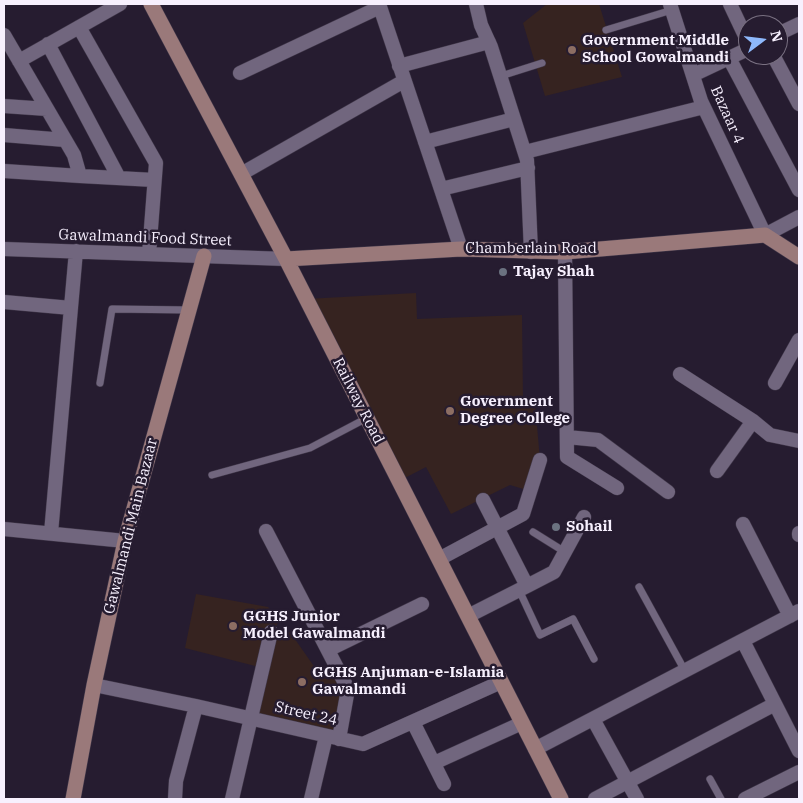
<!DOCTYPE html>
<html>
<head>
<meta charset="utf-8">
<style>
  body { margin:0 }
  #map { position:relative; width:803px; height:803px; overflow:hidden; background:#261c30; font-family:"IBM Plex Serif",serif }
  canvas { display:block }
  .frame { position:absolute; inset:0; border:5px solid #f7f0fe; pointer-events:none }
  .north { position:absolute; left:738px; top:15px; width:50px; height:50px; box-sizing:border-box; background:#261c30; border:1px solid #7a7182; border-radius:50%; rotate:75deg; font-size:14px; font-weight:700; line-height:20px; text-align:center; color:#f7f0fe }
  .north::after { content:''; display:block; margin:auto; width:18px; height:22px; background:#8eb9fc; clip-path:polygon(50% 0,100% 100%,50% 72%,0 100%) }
</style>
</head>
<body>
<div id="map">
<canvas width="803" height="803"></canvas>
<div class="frame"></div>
<div class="north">N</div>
</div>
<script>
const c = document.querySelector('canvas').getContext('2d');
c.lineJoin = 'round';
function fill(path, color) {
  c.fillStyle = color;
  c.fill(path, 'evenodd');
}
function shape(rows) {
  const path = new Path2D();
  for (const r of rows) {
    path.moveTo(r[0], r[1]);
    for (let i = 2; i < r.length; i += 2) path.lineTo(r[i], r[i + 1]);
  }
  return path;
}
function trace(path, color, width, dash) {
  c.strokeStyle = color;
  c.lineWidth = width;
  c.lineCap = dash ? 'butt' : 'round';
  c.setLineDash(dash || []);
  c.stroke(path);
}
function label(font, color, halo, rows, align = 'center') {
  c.font = font + ' "IBM Plex Serif",serif';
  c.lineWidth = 5;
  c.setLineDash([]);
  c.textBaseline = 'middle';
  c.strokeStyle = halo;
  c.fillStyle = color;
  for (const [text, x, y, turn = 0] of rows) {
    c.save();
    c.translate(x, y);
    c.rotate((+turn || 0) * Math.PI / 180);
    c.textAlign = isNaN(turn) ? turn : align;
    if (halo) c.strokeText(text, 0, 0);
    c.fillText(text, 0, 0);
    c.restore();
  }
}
fill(shape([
  [547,4,599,4,622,77,545,96,523,23],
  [416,293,417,319,522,315,523,401,535,403,540,460,530,491,510,485,451,514,426,467,399,481,306,299],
  [196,594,268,607,280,620,272,632,290,632,320,675,339,670,348,689,339,739,251,718,263,668,185,648]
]), '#362320');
const lane = shape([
  [606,30,672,10],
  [501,76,542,63],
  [100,383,112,309,189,310],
  [212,475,310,448,367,418],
  [533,532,565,552],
  [639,587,685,671],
  [519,590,540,635,573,619,594,659],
  [710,779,721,799]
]);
const street = shape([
  [476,4,481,25,491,47,527,160,531,252],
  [670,4,701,101,765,235,799,217],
  [730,4,748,42],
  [79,27,156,163,149,254],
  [778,34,799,24],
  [4,35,74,155,80,176,4,171],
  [48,44,119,178],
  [773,55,799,104],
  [729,58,799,190],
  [19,61,120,4],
  [399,66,489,42],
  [240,73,380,7,461,249],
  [693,75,748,49],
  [4,106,47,109],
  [4,135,65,140],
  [425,142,514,119],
  [525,152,704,107],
  [241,174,404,81],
  [80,176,154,180],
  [441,189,528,168],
  [4,249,286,259],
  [565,252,567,457,617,488],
  [4,302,71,308],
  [680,374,753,421,770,435,799,441],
  [775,383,799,340],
  [567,437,598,440,668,492],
  [717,471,753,421],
  [743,524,790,616],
  [4,529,125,541],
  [266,531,348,689,339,739],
  [51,533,76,251],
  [799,535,799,533],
  [439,559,523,514,540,460],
  [527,586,554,572,584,517],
  [468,616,527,586,483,500],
  [743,641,799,751],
  [328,650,422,604],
  [94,685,196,706,363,744,501,682],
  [593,719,637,799],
  [413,722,444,784],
  [535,749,799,611],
  [434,763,522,723],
  [175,799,176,781,196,706],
  [232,799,271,632],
  [311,799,326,736],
  [595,799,775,704],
  [745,799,799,772]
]);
const secondary = shape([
  [151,4,286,259,561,799],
  [286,259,461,249,565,252,765,235,799,257],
  [73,799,94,685,125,541,204,256]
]);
trace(lane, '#42394b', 8);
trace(street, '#42394b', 15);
trace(secondary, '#42394b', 16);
trace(lane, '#71667e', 7);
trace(street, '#71667e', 14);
trace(secondary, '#9a797a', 15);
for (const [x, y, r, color] of [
  [572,50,5,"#8d6e63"],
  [503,272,5,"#6b7280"],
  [450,411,5,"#8d6e63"],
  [556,527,5,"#6b7280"],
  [233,626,5,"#8d6e63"],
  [302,682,5,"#8d6e63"]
]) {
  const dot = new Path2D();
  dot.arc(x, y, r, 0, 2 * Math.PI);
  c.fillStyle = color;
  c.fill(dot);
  trace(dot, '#261c30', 2);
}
label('bold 15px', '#f7f0fe', '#261c30', [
  ["Government Middle",582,41],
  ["School Gowalmandi",582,58],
  ["Tajay Shah",513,272],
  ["Government",460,402],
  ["Degree College",460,419],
  ["Sohail",566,527],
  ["GGHS Junior",243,617],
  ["Model Gawalmandi",243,634],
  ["GGHS Anjuman-e-Islamia",312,673],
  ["Gawalmandi",312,690]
], 'left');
label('15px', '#f7f0fe', '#261c30', [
  ["Bazaar 4",727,115,66],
  ["Gawalmandi Food Street",145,238,2],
  ["Chamberlain Road",531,249],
  ["Railway Road",358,401,63],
  ["Gawalmandi Main Bazaar",131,526,-76],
  ["Street 24",306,714,13]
]);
</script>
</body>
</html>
